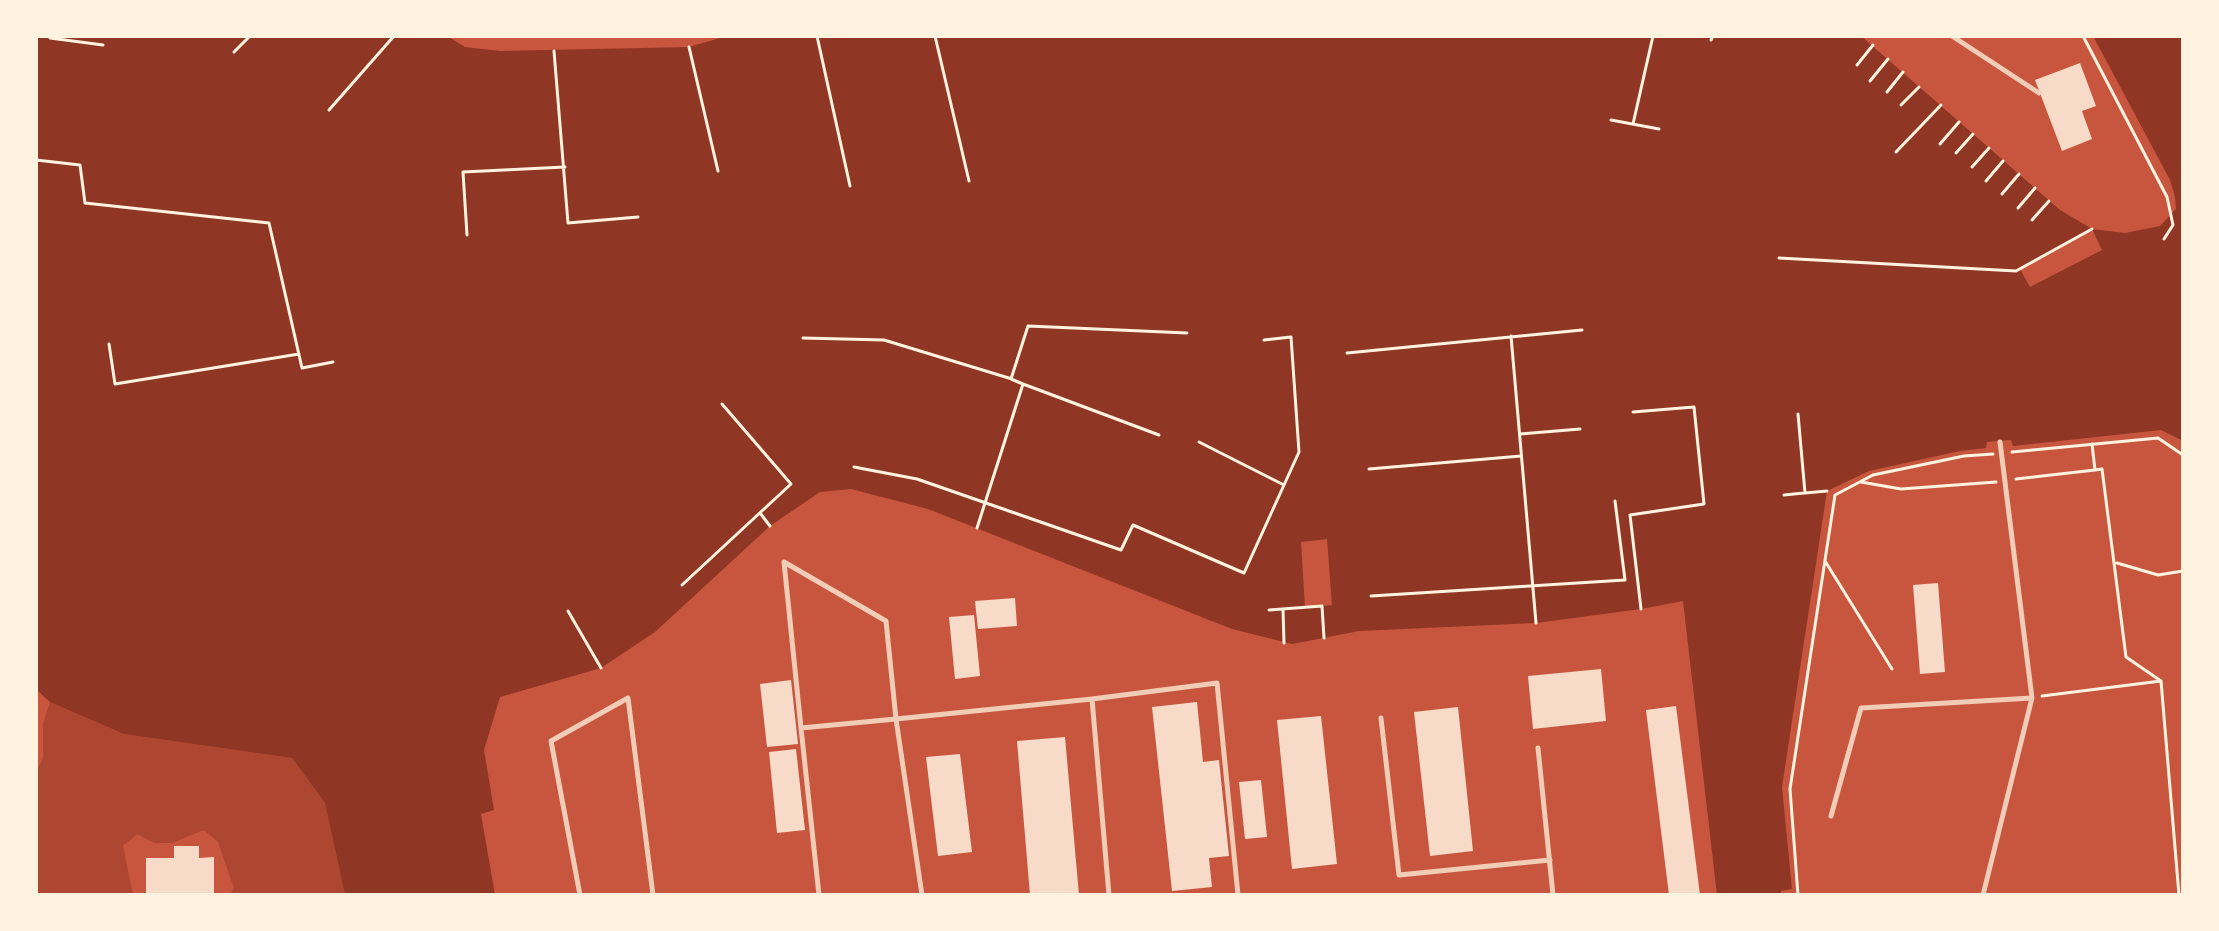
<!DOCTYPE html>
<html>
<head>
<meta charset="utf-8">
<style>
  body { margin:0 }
  #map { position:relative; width:2219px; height:931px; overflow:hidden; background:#c8553d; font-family:"Fira Sans Condensed",sans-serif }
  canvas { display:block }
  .frame { position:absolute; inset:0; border:38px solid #fff3e0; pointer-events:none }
</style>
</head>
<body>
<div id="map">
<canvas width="2219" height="931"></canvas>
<div class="frame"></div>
</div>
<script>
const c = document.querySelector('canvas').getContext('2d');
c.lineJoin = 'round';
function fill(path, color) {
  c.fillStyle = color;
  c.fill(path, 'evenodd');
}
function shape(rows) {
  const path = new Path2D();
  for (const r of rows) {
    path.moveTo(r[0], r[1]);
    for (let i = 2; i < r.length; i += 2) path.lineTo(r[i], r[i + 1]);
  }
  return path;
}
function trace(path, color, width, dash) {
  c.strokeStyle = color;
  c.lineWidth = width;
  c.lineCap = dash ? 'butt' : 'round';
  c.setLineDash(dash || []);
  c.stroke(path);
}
fill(shape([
  [50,702,124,734,292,758,325,803,345,895,230,895,234,888,218,842,204,830,172,843,154,843,137,834,123,846,133,895,36,895,36,773,43,758,43,723]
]), '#ae4732');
fill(shape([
  [36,36,447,36,465,47,500,51,689,47,727,36,1861,36,2060,210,2092,229,2125,233,2160,226,2176,209,2175,197,2170,180,2093,36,2183,36,2183,441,2161,430,2013,446,2011,440,1987,442,1986,448,1960,451,1869,471,1827,491,1782,787,1792,889,1781,891,1781,895,1717,895,1683,601,1641,609,1536,623,1359,631,1292,644,1232,629,928,509,851,489,820,492,770,526,655,632,601,668,500,697,484,750,494,810,481,814,495,895,345,895,325,803,292,758,124,734,50,702,36,689]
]), '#8f3625');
fill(shape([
  [2092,229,2102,250,2030,287,2020,269],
  [1327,539,1332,605,1305,608,1301,542]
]), '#c8553d');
fill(shape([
  [2080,63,2096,106,2082,111,2092,139,2062,151,2035,80],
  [1938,583,1945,672,1920,674,1913,585],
  [1015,598,1017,626,978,629,975,601],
  [974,615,980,676,955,679,949,617],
  [1601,669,1606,721,1533,729,1528,676],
  [791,680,798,744,767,747,760,684],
  [1197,702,1203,762,1219,760,1229,856,1209,858,1212,887,1172,891,1152,707],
  [1676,706,1700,895,1669,895,1646,710],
  [1458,707,1473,851,1430,856,1414,712],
  [1321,716,1337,864,1292,869,1277,720],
  [1065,737,1079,895,1030,895,1017,741],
  [796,749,805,830,777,833,769,752],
  [960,754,972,852,938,856,926,757],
  [1261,780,1267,837,1245,839,1239,782],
  [174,846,199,846,199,858,214,857,214,895,146,895,146,858,174,858]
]), '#f7dbc8');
trace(shape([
  [50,36,50,38,103,45],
  [817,36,850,186],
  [935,36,969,181],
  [2083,36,2167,197,2173,225,2164,239],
  [1711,40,1713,36],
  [689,47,718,171],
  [554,51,568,223,638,217],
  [234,52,250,36],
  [1857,65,1873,45],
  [1870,81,1888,59],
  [1887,92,1903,72],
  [1901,105,1919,87],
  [329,110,394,36],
  [1611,120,1659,129],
  [1633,124,1653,36],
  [1940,144,1959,122],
  [1896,152,1941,105],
  [1956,153,1973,134],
  [36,160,80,165,85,203,269,223,302,368,333,362],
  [1972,167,1989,148],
  [1986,181,2003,161],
  [2002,194,2019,174],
  [2018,208,2035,188],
  [2032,220,2049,201],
  [467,235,463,172,565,167],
  [1779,258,2016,271,2092,229],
  [1511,336,1536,623],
  [803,338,884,340,1012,379],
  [109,344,115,384,299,354],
  [1347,353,1582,330],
  [1023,384,1011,379,1028,326,1187,333],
  [1633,412,1694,407,1704,504,1630,515,1641,609],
  [1798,414,1805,493,1827,491],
  [1520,434,1580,429],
  [1199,442,1284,485],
  [2092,444,2095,470,2102,469,2126,657,2161,681,2179,895],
  [2012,452,2158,438,2183,455],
  [854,467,917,479,1121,550,1133,525,1244,573,1299,452,1291,337,1264,340],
  [1369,469,1521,456],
  [2016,479,2095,470],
  [1861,482,1901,489,1996,482],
  [1784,495,1804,493],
  [760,513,770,526],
  [977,528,1023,384,1159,435],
  [1825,561,1892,669],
  [2117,563,2158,575,2183,571],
  [682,585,791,484,722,404],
  [1371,596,1625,580,1615,501],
  [1283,609,1284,643],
  [1269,610,1322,606,1324,638],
  [568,611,601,668],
  [2042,696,2161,681],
  [1798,895,1790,789,1835,495,1873,475,1964,456,1993,454]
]), '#fff3e0', 3);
trace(shape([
  [1952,36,2039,93],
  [2000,442,2032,698],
  [1092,699,1217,683,1238,895],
  [1381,718,1399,875,1550,860],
  [801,728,896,719,886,621,784,562,801,728,819,895],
  [1538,748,1553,895],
  [1831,816,1861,708,2032,698,1983,895],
  [580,895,551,741,628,698,653,895],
  [922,895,896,719,1092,699,1109,895]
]), '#f1ccb7', 5);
</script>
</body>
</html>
